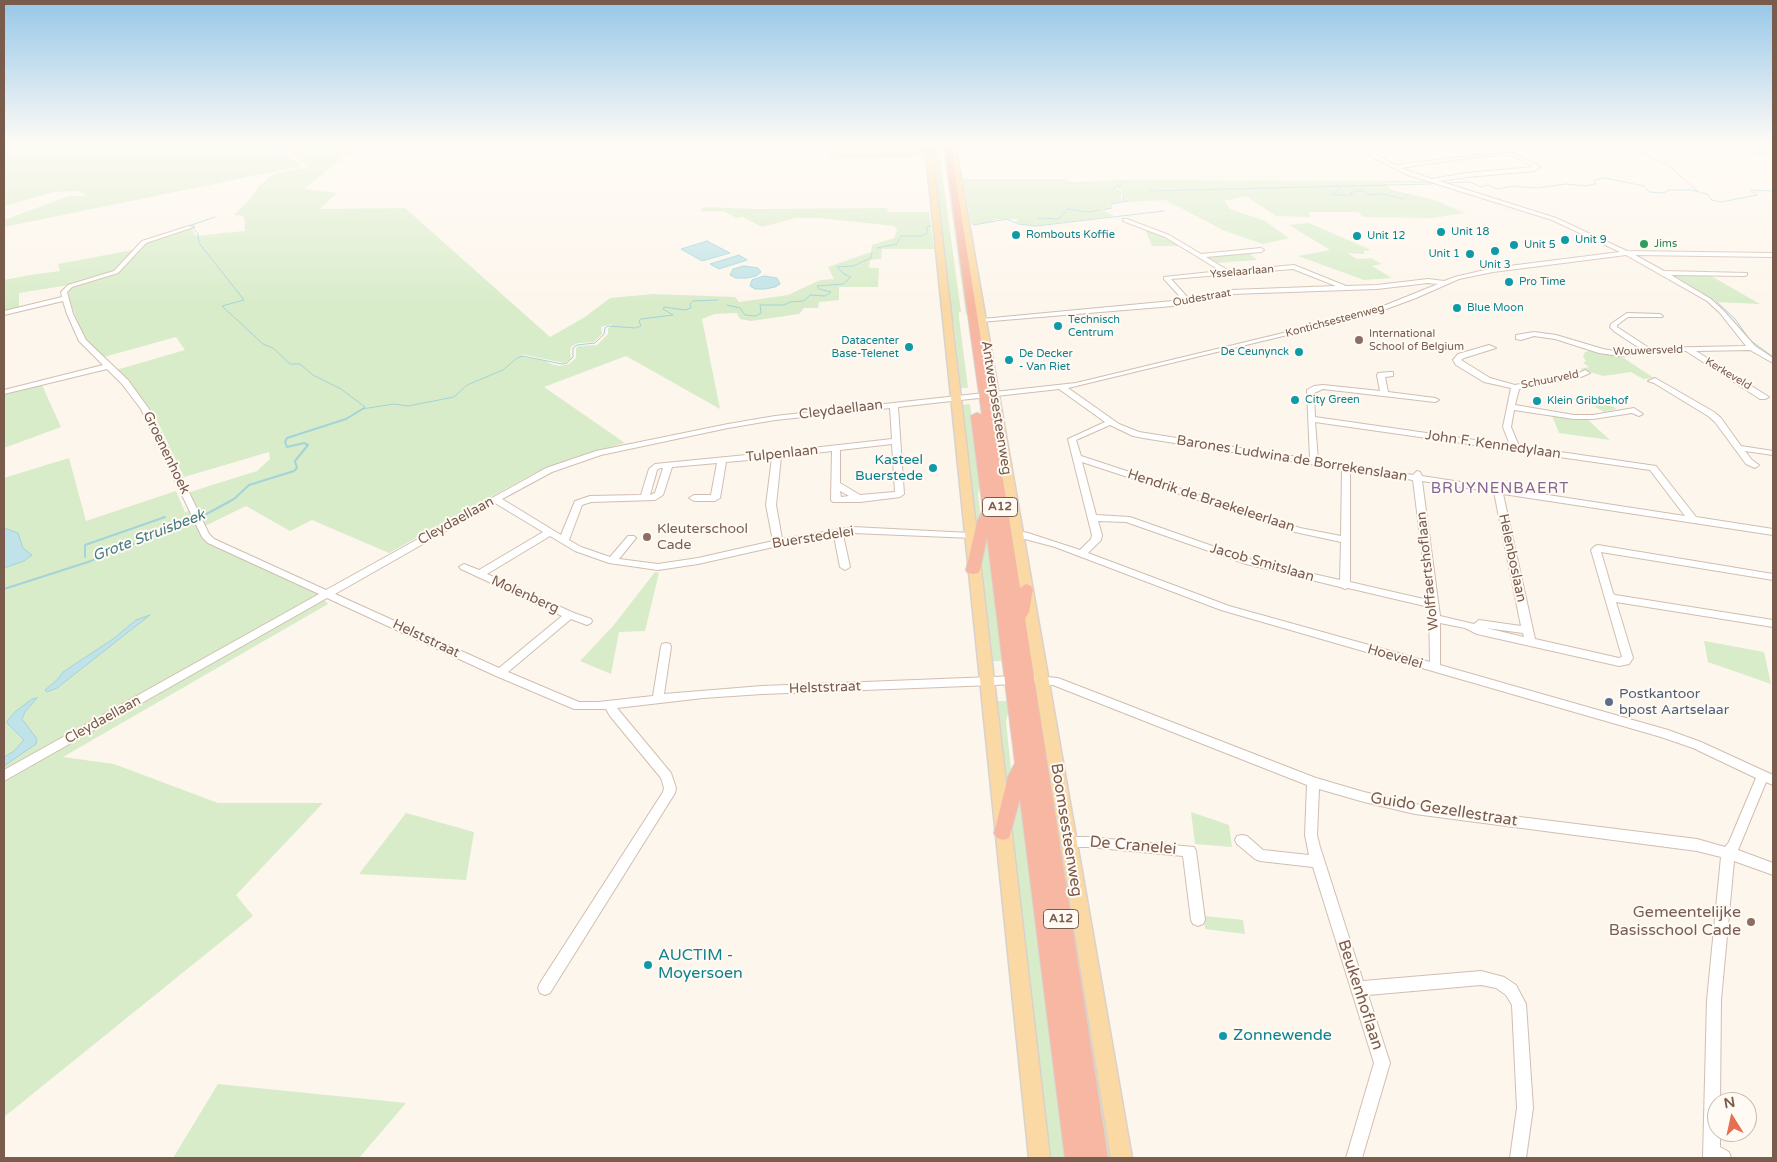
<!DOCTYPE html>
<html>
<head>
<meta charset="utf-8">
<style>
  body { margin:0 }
  #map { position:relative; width:1777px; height:1162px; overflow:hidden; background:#fdf6ec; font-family:"Varela Round",sans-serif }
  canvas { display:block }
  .frame { position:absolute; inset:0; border:5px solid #7a5c4d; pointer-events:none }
  .north { position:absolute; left:1707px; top:1092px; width:50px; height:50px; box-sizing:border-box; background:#fffaf3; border:1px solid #cabbb1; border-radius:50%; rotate:350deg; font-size:14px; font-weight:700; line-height:20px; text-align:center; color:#7a5c4d }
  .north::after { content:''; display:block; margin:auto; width:18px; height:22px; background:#e76f51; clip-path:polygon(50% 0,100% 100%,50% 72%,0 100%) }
</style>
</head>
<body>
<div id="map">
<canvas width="1777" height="1162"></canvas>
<div class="frame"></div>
<div class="north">N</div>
</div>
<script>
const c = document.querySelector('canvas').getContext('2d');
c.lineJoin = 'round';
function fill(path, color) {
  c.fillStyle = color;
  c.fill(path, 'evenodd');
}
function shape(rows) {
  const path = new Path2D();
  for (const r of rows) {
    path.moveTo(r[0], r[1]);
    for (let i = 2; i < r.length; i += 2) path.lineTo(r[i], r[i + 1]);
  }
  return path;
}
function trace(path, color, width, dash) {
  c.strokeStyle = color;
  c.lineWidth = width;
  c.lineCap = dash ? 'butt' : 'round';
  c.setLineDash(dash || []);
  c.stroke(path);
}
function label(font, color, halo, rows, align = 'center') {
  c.font = font + ' "Varela Round",sans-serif';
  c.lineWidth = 4;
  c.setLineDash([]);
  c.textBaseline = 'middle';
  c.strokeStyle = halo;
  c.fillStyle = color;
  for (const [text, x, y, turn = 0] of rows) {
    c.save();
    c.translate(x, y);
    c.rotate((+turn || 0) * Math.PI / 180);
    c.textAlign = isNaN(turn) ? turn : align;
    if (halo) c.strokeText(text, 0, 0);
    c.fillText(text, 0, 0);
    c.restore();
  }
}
fill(shape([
  [4,143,48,143,50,148,93,143,272,143,302,166,4,227,4,220,69,196,87,196,78,191,54,192,4,206],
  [279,143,361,143,304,189,337,193,320,209,405,208,550,337,585,317,610,298,653,294,735,297,739,302,788,295,820,280,834,279,828,267,871,252,872,245,894,238,897,230,894,226,819,218,796,218,762,227,743,217,737,218,723,211,701,211,703,207,757,209,887,208,888,212,929,212,934,249,882,249,881,259,870,260,869,268,879,268,878,287,839,287,839,300,819,302,818,308,804,308,799,314,751,321,740,319,737,313,715,314,702,319,720,409,626,356,544,387,625,443,572,458,531,475,389,553,312,520,290,531,246,506,205,526,190,492,257,471,270,459,269,452,184,477,153,412,116,370,185,350,176,337,104,357,84,337,66,292,69,288,117,273,146,242,191,228,196,236,245,231,245,222,243,216,234,215,252,197,259,186,274,174,308,167],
  [612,324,608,329,608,334,597,345,578,346,576,348,576,358,569,364,559,366,551,364,543,360,524,357,521,354,564,363,567,362,571,359,570,350,572,346,578,343,594,342,602,334,601,327],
  [820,143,925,143,926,157,832,159],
  [938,143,961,312,959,312,959,318,968,388,961,388,954,323,951,319,932,151],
  [943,149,946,149,970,315,966,315],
  [963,179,1065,179,1072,182,1120,180,1422,181,1428,183,1384,183,1391,190,1432,199,1465,213,1432,218,1363,217,1358,212,1308,212,1311,217,1276,216,1246,196,1224,201,1230,209,1265,221,1289,238,1263,244,1225,231,1165,200,1128,202,1129,201,1124,197,1125,195,1116,187,1112,187,1121,193,1121,199,1125,201,1109,204,1110,209,1101,209,1114,216,1035,226,1019,224,1015,221,1019,220,1018,219,997,219,987,223,971,224],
  [1309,223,1371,250,1364,251,1364,254,1347,253,1357,259,1371,258,1382,264,1372,266,1392,278,1364,280,1298,256,1330,250,1289,225],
  [1144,227,1167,236,1181,246,1152,246],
  [133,250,115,270,110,273,63,286,19,293,19,308,4,313,4,280,30,275,60,271,58,264],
  [1249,253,1257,260,1215,263,1206,257],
  [1668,273,1706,273,1760,304,1717,302],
  [1593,350,1619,355,1654,378,1643,379,1631,372,1603,376,1580,369,1589,367,1583,363,1586,361,1583,357,1585,352],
  [41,383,61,427,4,448,4,392],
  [1593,395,1617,409,1604,412,1579,397],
  [970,404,980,484,978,494,980,511,979,528,975,528,961,405],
  [1552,416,1588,420,1610,440,1559,433],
  [69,458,86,521,176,491,185,512,189,511,193,522,195,522,202,536,315,589,328,604,63,757,114,764,218,803,323,803,236,895,253,916,4,1117,4,478],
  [986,531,1002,661,991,661,980,566],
  [655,572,659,573,645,631,619,632,611,674,580,661,613,626],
  [1704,641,1764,652,1771,684,1708,662],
  [996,701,1008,701,1009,709,1006,722,1012,778,1007,795],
  [1034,701,1038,701,1111,1158,1107,1158],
  [1019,792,1067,1158,1050,1158,1010,825],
  [1191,812,1229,825,1232,847,1195,844],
  [406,813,474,832,466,880,359,874],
  [1204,916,1243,920,1245,934,1205,929],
  [218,1084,406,1103,359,1158,173,1158]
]), '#d8ecc9');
const water = shape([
  [707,241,730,253,702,261,681,249,707,241],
  [739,255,747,260,719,269,710,264,739,255],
  [744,266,758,268,761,272,756,276,747,278,736,278,730,275,733,269,744,266],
  [764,276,777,278,780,284,775,287,765,289,755,289,750,286,752,280,764,276],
  [4,528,18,533,23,548,32,555,24,561,4,568,4,528],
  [150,615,57,688,47,692,45,690,58,679,63,672,113,639,136,620,150,615],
  [37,698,25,712,22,719,37,739,36,744,4,766,4,757,14,751,24,740,8,724,7,721,16,711,32,699,37,698]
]);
fill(water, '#bfe3e8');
trace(water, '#a5d3da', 1);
trace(shape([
  [1619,143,1668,165,1697,191],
  [1444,183,1470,182,1481,187,1488,185,1497,189,1513,186,1537,188,1566,184,1586,186,1595,184,1594,180,1605,178,1644,186,1649,192,1664,193,1669,190,1691,190,1707,194,1712,200,1721,202,1757,195,1750,190,1773,191],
  [1337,185,1339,189,1332,195,1352,195,1350,193,1362,190,1369,195,1382,194,1403,199,1408,194],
  [1150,191,1431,184],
  [1103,210,1112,208,1110,204,1128,201,1123,199,1124,195,1113,188,1120,186,1122,182],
  [1038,218,1059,219,1068,209,1088,212,1100,210],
  [973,225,1007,219,1018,224,1036,226,1164,211],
  [192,227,198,234,199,243,244,300,222,306,263,344,273,348,290,364,300,364,313,375,341,389,365,407],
  [165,234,215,217],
  [877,248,897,244,901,236,922,236,927,233,927,227,931,226],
  [1717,302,1735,319,1750,340,1773,357],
  [727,305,740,308,745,315,756,316,761,313,760,305,784,305,790,302,804,301,810,295,825,296,831,292,819,289,817,286,843,284,851,277,844,274,837,267,853,266,871,258,872,253],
  [362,409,394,404,408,406,454,397,467,385,503,370,517,358,523,356,562,364,567,363,573,357,573,348,577,345,595,343,604,334,605,328,608,326,636,328,641,326,639,321,641,319,673,315,663,309,664,307,685,310,691,308,690,304,693,301,718,300]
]), '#a5d3da', 1);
trace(shape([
  [201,517,234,499,249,485,294,471,297,468,295,461,308,445,304,443,287,447,285,442,287,438,346,419,364,408],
  [85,557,85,545,165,517],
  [4,589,88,562,196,519]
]), '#a5d3da', 2);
const minor = shape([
  [1362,143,1366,143,1370,150,1378,156,1396,165,1476,155,1515,153,1540,167,1534,171,1467,177,1439,181,1556,218,1627,251,1773,253,1773,257,1635,255,1664,271,1747,273,1747,275,1745,276,1671,275,1711,299,1724,311,1755,346,1773,358,1773,363,1750,350,1696,351,1769,397,1765,399,1760,399,1686,351,1661,351,1620,356,1599,353,1555,339,1534,336,1521,340,1516,339,1516,335,1534,332,1556,335,1603,349,1620,352,1641,349,1615,332,1610,327,1611,324,1627,313,1660,314,1663,316,1662,317,1628,317,1617,325,1617,327,1649,348,1746,346,1720,313,1707,301,1626,255,1493,272,1459,279,1416,298,1370,315,1068,388,1119,424,1139,432,1310,459,1307,390,1314,386,1323,385,1380,391,1377,375,1378,373,1390,372,1393,372,1393,376,1385,377,1388,392,1435,398,1439,400,1435,402,1323,389,1314,393,1315,417,1510,445,1503,427,1511,388,1484,382,1456,365,1453,360,1458,354,1489,345,1496,348,1464,358,1461,360,1490,378,1515,385,1579,373,1585,370,1590,373,1581,377,1519,389,1515,405,1574,415,1593,415,1634,408,1643,414,1639,416,1632,413,1593,419,1574,419,1514,410,1511,427,1519,446,1656,466,1696,517,1773,529,1773,535,1503,494,1535,639,1619,658,1622,657,1591,550,1595,546,1598,545,1773,574,1773,580,1601,552,1613,593,1615,595,1773,620,1773,627,1616,602,1633,658,1629,664,1619,666,1477,634,1465,628,1440,623,1440,665,1668,730,1701,742,1773,775,1773,785,1766,782,1738,850,1773,863,1773,875,1734,861,1721,1000,1720,1102,1717,1102,1717,1132,1720,1132,1720,1147,1729,1152,1731,1158,1703,1158,1707,1000,1721,857,1697,851,1415,814,1364,802,1319,789,1317,835,1320,847,1363,981,1481,971,1504,977,1516,985,1526,1004,1533,1108,1526,1158,1510,1158,1517,1108,1512,1005,1506,995,1496,988,1481,985,1368,995,1390,1063,1362,1158,1346,1158,1374,1063,1313,867,1260,861,1255,859,1237,844,1235,840,1237,836,1242,835,1247,836,1263,850,1309,855,1305,835,1307,785,1053,685,1031,683,1029,680,1031,677,1035,676,1058,678,1316,778,1364,792,1415,804,1697,839,1725,847,1729,842,1756,778,1693,748,1661,737,1221,610,1055,547,1014,536,1012,534,1017,531,1028,533,1080,550,1091,539,1092,535,1068,439,1105,422,1059,389,898,407,904,494,900,497,860,502,833,502,831,500,832,451,781,457,776,505,782,539,853,527,970,533,973,534,975,536,973,538,853,533,843,535,850,567,845,570,840,567,834,536,778,546,698,564,658,570,609,563,575,551,550,536,487,574,574,613,591,619,592,621,591,623,587,625,571,619,508,672,579,702,598,702,653,696,661,647,662,644,666,643,670,644,671,647,664,694,762,686,1018,676,1022,677,1024,680,1022,683,1018,684,762,694,703,698,617,708,671,773,676,788,675,793,550,993,545,995,540,993,538,988,540,983,663,792,664,788,661,778,610,716,606,709,574,709,496,676,327,598,4,781,4,770,319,594,208,543,202,537,141,409,122,384,107,369,4,394,4,390,103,365,79,341,67,314,63,301,4,315,4,311,62,297,61,292,68,285,114,271,142,241,189,226,194,227,146,243,118,273,72,287,67,292,73,314,86,340,128,380,149,409,209,534,214,539,326,590,546,468,596,451,728,424,775,416,1076,383,1366,313,1438,284,1428,283,1377,289,1231,294,1173,306,980,322,979,321,982,319,1183,300,1164,279,1164,277,1221,271,1165,237,1123,221,1123,219,1127,219,1169,235,1201,254,1261,248,1264,250,1261,252,1206,257,1229,271,1294,265,1346,286,1377,285,1428,279,1444,281,1455,277,1493,268,1620,252,1552,220,1408,175,1374,158,1366,152,1362,143],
  [1506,155,1512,155,1533,167,1467,173,1432,179,1401,168,1476,157,1506,155],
  [1293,269,1336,286,1231,290,1189,299,1171,279,1293,269],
  [890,408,892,439,777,452,655,464,649,469,641,495,590,496,575,501,561,535,502,499,552,472,601,455,728,428,775,420,890,408],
  [1315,422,1650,470,1685,516,1502,488,1500,484,1497,483,1494,484,1493,487,1422,476,1420,472,1417,471,1413,475,1318,460,1315,422],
  [1110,425,1133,436,1149,439,1342,469,1341,536,1300,528,1081,456,1076,440,1110,425],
  [892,444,895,492,860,495,840,483,840,450,892,444],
  [772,458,766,505,773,541,698,558,658,564,619,559,636,538,634,536,628,536,610,557,581,547,569,540,582,505,591,502,655,500,663,495,672,467,717,463,711,495,694,495,689,498,694,501,715,501,720,498,726,462,772,458],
  [1082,462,1295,532,1341,542,1340,580,1252,560,1130,517,1096,515,1082,462],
  [660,468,663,468,655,493,650,495,657,470,660,468],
  [1350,470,1413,480,1428,600,1350,582,1350,470],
  [1422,481,1494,492,1521,626,1479,620,1474,624,1440,616,1422,481],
  [840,491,849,496,841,497,840,491],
  [495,503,543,532,479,570,464,564,459,567,461,569,562,616,499,668,335,594,495,503],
  [1098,521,1126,522,1246,564,1340,587,1345,589,1348,588,1429,607,1430,662,1229,606,1088,553,1101,540,1102,535,1098,521],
  [1486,628,1523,633,1524,637,1486,628],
  [1719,143,1728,143,1773,153,1773,155,1719,143],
  [1655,378,1714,412,1721,418,1741,446,1773,451,1773,455,1745,451,1752,460,1759,465,1755,468,1746,464,1715,422,1708,416,1654,383,1648,381,1655,378],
  [1068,837,1088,837,1194,847,1196,851,1205,920,1203,924,1198,926,1193,924,1191,920,1183,856,1088,847,1068,847,1063,846,1061,842,1063,838,1068,837]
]);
const major = shape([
  [925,143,931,143,1050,1158,1029,1158,925,143],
  [949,143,955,143,1132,1158,1111,1158,949,143]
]);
const highway = shape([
  [934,143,940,143,931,154,927,154,926,153,934,143],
  [944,143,950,143,1020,588,1026,584,1031,586,1033,589,1029,612,1025,619,1108,1158,1065,1158,1020,798,1009,838,1003,840,997,838,994,833,1008,777,1015,763,987,536,980,570,978,573,973,574,968,573,966,570,977,522,983,510,971,416,977,413,982,415,944,143]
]);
trace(minor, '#d1beb0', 2);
trace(major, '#dad1cd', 3);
trace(highway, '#dad1cd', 2);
fill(minor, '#fff');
fill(major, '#fbd9a5');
fill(highway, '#f7b7a3');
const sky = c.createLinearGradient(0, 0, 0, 306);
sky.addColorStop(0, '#97c7e8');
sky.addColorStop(0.47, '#fefbf6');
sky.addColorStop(1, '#fefbf600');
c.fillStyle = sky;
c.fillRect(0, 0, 1777, 306);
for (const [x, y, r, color] of [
  [1441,232,5,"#0f9aa8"],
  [1016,235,5,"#0f9aa8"],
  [1357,236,5,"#0f9aa8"],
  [1565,240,5,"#0f9aa8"],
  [1644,244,5,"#2e9e5b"],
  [1514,245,5,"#0f9aa8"],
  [1495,251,5,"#0f9aa8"],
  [1470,254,5,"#0f9aa8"],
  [1509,282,5,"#0f9aa8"],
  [1457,308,5,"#0f9aa8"],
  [1058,326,5,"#0f9aa8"],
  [1359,340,5,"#8d6e63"],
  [909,347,5,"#0f9aa8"],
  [1299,352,5,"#0f9aa8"],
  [1009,360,5,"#0f9aa8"],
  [1295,400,5,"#0f9aa8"],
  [1537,401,5,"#0f9aa8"],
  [933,468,5,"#0f9aa8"],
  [647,537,5,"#8d6e63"],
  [1609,702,5,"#5c6f8a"],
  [1751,922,5,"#8d6e63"],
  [648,965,5,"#0f9aa8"],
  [1223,1036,5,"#0f9aa8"]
]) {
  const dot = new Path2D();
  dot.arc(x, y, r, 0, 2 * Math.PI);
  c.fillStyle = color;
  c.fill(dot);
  trace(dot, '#fffaf3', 2);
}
label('11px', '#0d838f', '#fffaf3', [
  ["Unit 18",1451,232],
  ["Rombouts Koffie",1026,235],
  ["Unit 12",1367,236],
  ["Unit 9",1575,240],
  ["Unit 5",1524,245],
  ["Unit 1",1460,254,"right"],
  ["Unit 3",1495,265,"center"],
  ["Pro Time",1519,282],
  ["Blue Moon",1467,308],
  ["Technisch",1068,320],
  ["Centrum",1068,333],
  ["Datacenter",899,341,"right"],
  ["Base-Telenet",899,354,"right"],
  ["De Ceunynck",1289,352,"right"],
  ["De Decker",1019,354],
  ["- Van Riet",1019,367],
  ["City Green",1305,400],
  ["Klein Gribbehof",1547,401]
], 'left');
label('11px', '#27864d', '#fffaf3', [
  ["Jims",1654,244]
], 'left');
label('11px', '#7a5c4d', '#fffaf3', [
  ["Ysselaarlaan",1242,272,-5],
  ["Oudestraat",1202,298,-10],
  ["Kontichsesteenweg",1335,321,-15],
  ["Wouwersveld",1648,351,-2],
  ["Kerkeveld",1728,374,31],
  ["Schuurveld",1550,380,-11]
]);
label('11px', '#785e54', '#fffaf3', [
  ["International",1369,334],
  ["School of Belgium",1369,347]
], 'left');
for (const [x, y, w] of [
  [1000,507,35],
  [1061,919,35]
]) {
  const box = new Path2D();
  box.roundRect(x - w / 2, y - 9.5, w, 19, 4);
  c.fillStyle = '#fffaf3';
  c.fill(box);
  trace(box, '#7a5c4d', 1);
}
label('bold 12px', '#7a5c4d', null, [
  ["A12",1000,507],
  ["A12",1061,919]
]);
label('14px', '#7a5c4d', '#fffaf3', [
  ["Antwerpsesteenweg",996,408,81],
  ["Cleydaellaan",841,410,-7],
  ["John F. Kennedylaan",1493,445,8],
  ["Groenenhoek",166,453,64],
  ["Tulpenlaan",782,454,-6],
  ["Barones Ludwina de Borrekenslaan",1292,459,9],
  ["Hendrik de Braekeleerlaan",1211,501,18],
  ["Cleydaellaan",456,521,-29],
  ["Buerstedelei",813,538,-9],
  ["Helenboslaan",1512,558,78],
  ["Jacob Smitslaan",1262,563,16],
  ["Wolffaertshoflaan",1428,571,-96],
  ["Molenberg",525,595,24],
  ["Helststraat",426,639,25],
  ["Hoevelei",1395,657,16],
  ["Helststraat",825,688,-2],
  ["Cleydaellaan",103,720,-29]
]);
label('14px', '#0d838f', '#fffaf3', [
  ["Kasteel",923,460],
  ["Buerstede",923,476]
], 'right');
label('14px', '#785e54', '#fffaf3', [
  ["Kleuterschool",657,529],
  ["Cade",657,545]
], 'left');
label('14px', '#4e5e75', '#fffaf3', [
  ["Postkantoor",1619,694],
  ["bpost Aartselaar",1619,710]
], 'left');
c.letterSpacing = '1px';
label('15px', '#846695', '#fffaf3', [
  ["BRUYNENBAERT",1500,489]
]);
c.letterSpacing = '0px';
label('italic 15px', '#437c86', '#fffaf3', [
  ["Grote Struisbeek",149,536,-21]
]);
label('16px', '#7a5c4d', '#fffaf3', [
  ["Guido Gezellestraat",1444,810,9],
  ["Boomsesteenweg",1066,830,81],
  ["De Cranelei",1133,846,5],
  ["Beukenhoflaan",1360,995,72]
]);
label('16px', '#785e54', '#fffaf3', [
  ["Gemeentelijke",1741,913],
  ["Basisschool Cade",1741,931]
], 'right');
label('16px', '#0d838f', '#fffaf3', [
  ["AUCTIM -",658,956],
  ["Moyersoen",658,974],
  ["Zonnewende",1233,1036]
], 'left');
</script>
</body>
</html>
